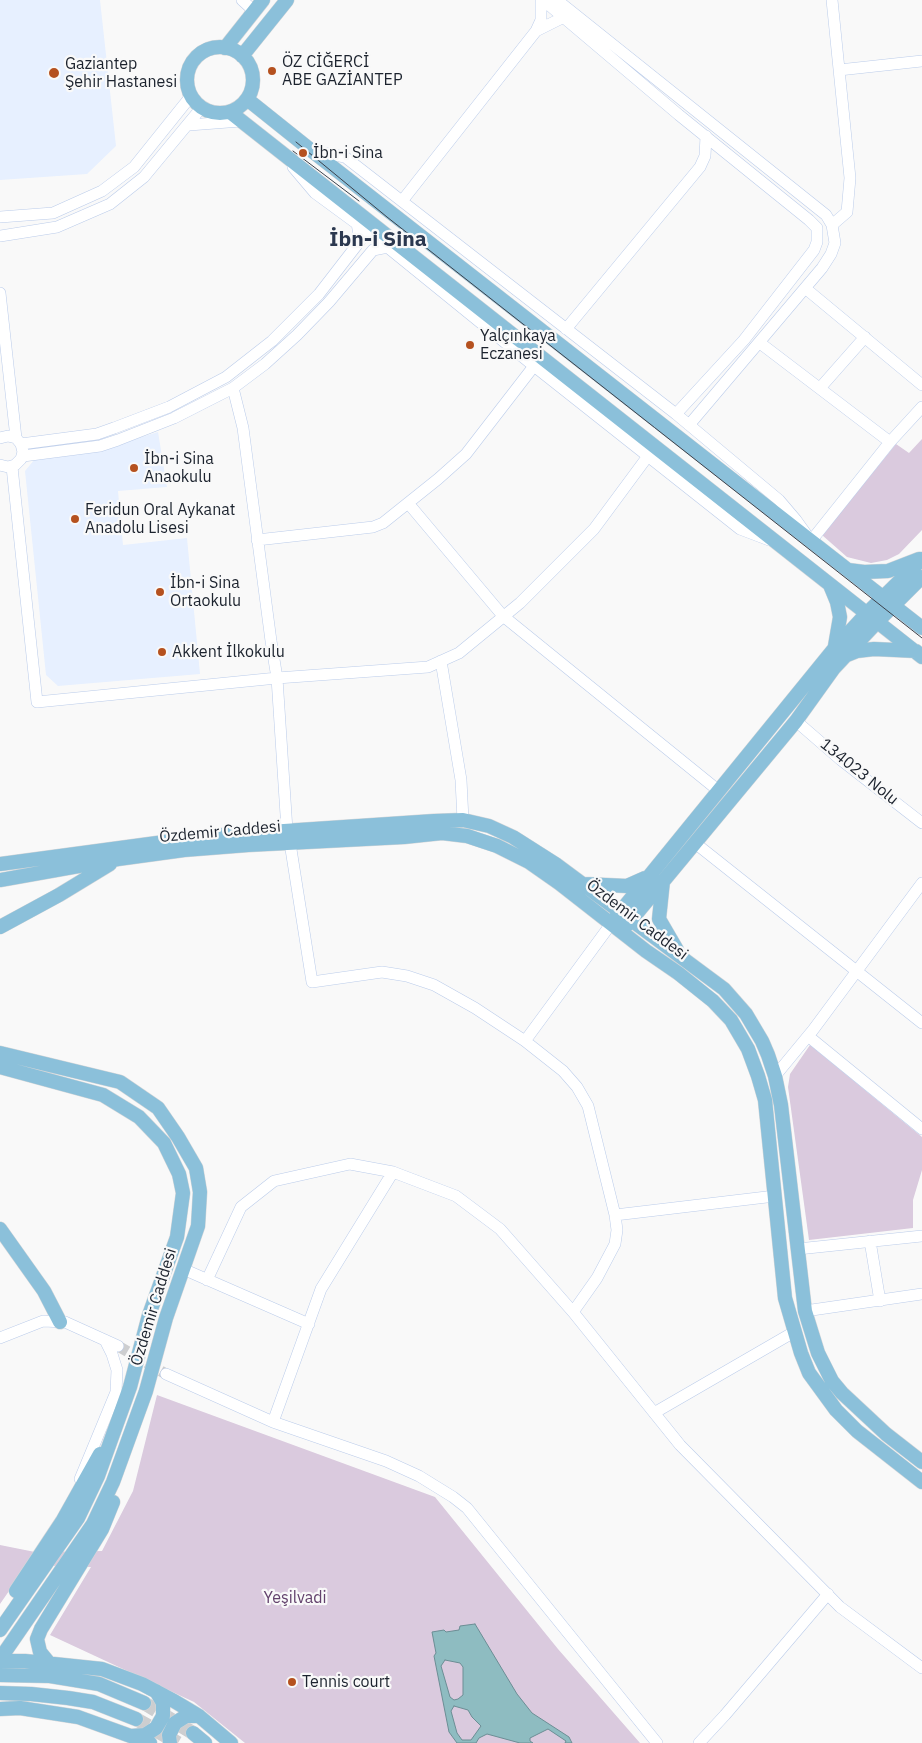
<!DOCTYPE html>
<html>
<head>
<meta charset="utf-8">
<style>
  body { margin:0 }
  canvas { display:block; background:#f9f9f9 }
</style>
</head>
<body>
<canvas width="922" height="1743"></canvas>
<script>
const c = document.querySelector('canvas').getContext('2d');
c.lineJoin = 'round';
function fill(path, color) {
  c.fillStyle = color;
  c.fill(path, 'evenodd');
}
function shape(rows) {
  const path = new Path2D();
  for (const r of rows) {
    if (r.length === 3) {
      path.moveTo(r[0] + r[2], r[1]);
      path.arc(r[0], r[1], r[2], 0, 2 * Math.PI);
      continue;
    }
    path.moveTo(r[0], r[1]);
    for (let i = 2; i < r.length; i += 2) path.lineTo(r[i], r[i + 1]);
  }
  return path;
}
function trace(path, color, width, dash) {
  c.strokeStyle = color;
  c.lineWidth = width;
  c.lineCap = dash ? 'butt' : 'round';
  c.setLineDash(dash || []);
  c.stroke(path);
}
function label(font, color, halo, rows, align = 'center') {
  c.font = font + ' "IBM Plex Sans",sans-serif';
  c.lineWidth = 4.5;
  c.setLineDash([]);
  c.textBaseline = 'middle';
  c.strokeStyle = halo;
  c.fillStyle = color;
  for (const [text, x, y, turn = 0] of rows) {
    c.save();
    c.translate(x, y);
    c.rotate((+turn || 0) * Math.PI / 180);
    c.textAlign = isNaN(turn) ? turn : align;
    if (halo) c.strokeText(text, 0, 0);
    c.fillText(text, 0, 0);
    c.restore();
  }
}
fill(shape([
  [0,0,100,0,116,146,87,174,0,180],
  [158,432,167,487,118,491,123,545,187,538,200,674,58,686,46,675,25,471,34,460,76,455,102,449]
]), '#e7f0ff');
fill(shape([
  [922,439,922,530,899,554,887,560,871,563,847,557,822,535,896,444,909,453],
  [810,1045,922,1137,922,1170,913,1200,913,1228,809,1240,788,1087,790,1074],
  [157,1395,435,1497,558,1649,640,1743,245,1743,194,1702,50,1635,91,1567,27,1565,0,1604,0,1545,35,1552,102,1551,133,1491]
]), '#dacade');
const water = shape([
  [475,1624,517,1694,532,1713,569,1737,572,1743,565,1743,566,1741,548,1729,530,1738,530,1741,533,1743,520,1743,487,1734,479,1738,476,1743,457,1743,449,1732,434,1656,436,1653,432,1632,444,1630,446,1632,459,1630,460,1626,475,1624],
  [445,1660,460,1663,463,1667,463,1695,458,1699,454,1700,450,1697,441,1666,445,1660],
  [454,1706,468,1710,472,1717,481,1726,471,1740,462,1740,457,1733,451,1711,454,1706]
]);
fill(water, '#8ebcc1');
trace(water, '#6c8e95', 1);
trace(shape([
  [118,1346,166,1374]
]), '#cdced0', 11, [11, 5.5]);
trace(shape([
  [144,1703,193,1733],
  [136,1719,178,1743]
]), '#cdced0', 14, [14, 7]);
const minor = shape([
  [242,0,254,11],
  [543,0,679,115,809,220,817,228,817,242,814,250,744,340,676,414],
  [557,0,826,215,832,225,835,243,831,254,822,268,689,425],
  [832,0,850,178,847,212,832,225],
  [536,31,564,17],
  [839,70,922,61],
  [189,125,241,121],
  [313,151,345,157,676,414,779,500,796,520,811,541,890,442,922,407],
  [293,167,315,193,375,237,534,366,740,529,769,540],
  [402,201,536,31,541,20,541,0],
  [0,217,53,213,102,191,134,167,191,96],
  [0,236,57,227,110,204,144,177,202,107],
  [805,288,922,385],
  [0,293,16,438],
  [566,329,700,167,705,156,706,136],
  [760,343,890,442],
  [233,388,243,428,271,641,277,678,287,830],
  [820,388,865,337],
  [0,438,8,436,16,438,21,444,23,452,21,459,15,465,8,467,0,465],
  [21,444,97,434,114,428,169,407,226,377,272,341,319,294,360,241,357,223],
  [23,456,100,446,118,440,174,418,233,388,265,364,297,335,329,302,373,250,388,247],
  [12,467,37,702,277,678,428,667,459,653,520,603,594,529,648,456],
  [408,503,503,616,719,791],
  [257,540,373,527,383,523,438,479,466,454,534,366],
  [441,661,461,780,463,820],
  [796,721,841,760,922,823],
  [290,843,312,982,382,972,407,976,434,985,475,1008,525,1041],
  [695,843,922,1023],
  [808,1036,922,1129],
  [775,1076,813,1030,922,883],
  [615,1215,775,1196],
  [870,1241,880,1301],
  [798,1249,922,1236],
  [183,1269,309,1324],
  [207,1280,241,1207,274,1181,350,1164,393,1172,456,1196,500,1229,573,1312,680,1445,840,1607,922,1668],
  [805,1311,922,1294],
  [573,1312,597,1278,615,1244,617,1230,615,1215,588,1106,577,1087,563,1071,525,1041,611,924],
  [0,1338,43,1321,65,1322,118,1346],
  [166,1374,273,1422,386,1461,419,1476,453,1497,467,1508,657,1743],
  [654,1413,794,1332],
  [273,1422,321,1289,393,1172],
  [80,1479,116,1392,117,1370,112,1354,105,1340],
  [699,1743,725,1715,828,1594]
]);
const major = shape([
  [220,80,33],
  [225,48,263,0],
  [242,56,287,0],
  [247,99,312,151,922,628],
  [230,112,922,657],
  [848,570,864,572,888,571,919,559],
  [830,585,837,602,840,617,835,646],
  [847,655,857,651,874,649,916,651],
  [0,864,209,836,434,821,463,820,489,826,513,837,557,865,724,989,746,1014,762,1041,768,1055,775,1076,781,1105,805,1311,818,1353,832,1381,842,1393,886,1434,922,1462],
  [0,880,118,859,184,850,248,845,404,837,442,833,467,836,497,846,529,862,559,883,646,951,678,973,713,1001,731,1020,748,1049,758,1076,765,1100,785,1298,801,1353,809,1373,836,1410,857,1431,922,1482],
  [663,881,659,919,677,950],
  [584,884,627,886,645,878],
  [616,917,834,649,867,613,922,559],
  [627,925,796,721,834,668,878,621,922,577],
  [0,927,59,895,110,864],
  [0,1053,120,1082,158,1108,178,1137,196,1168,200,1192,198,1226,166,1318,146,1391,113,1482,93,1524,0,1659],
  [0,1067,103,1095,139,1117,164,1143,179,1174,183,1193,177,1237,149,1315,130,1387,98,1476,78,1518,0,1630],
  [0,1229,44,1291,60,1322],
  [16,1591,63,1520,100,1454],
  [0,1661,25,1661,102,1669,142,1684,174,1701,199,1716,231,1743],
  [49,1663,40,1652,37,1639,41,1629,102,1529,113,1502],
  [0,1675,50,1676,99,1684,144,1703],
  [0,1693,31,1694,68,1698,93,1702,136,1719],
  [0,1709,20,1708,78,1717,150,1743],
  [193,1733,205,1743],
  [131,1736,145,1735,156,1728,163,1716,163,1703,156,1691],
  [170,1743,169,1735,175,1723,186,1716,199,1716]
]);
trace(minor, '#bbccea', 12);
trace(major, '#d6d7d9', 15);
trace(minor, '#fff', 11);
trace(major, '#8bc0da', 14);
trace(shape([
  [296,142,387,217,922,638],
  [293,151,359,201]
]), '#3b414b', 1);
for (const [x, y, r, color] of [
  [272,71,5,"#b5511f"],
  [54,73,6,"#b5511f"],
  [303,153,5,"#b5511f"],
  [470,345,5,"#b5511f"],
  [134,468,5,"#b5511f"],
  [75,519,5,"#b5511f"],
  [160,592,5,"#b5511f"],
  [162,652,5,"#b5511f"],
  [292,1682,5,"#b5511f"]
]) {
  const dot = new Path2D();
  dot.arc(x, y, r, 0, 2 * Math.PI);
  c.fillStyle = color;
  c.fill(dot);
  trace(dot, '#f9f9f9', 2);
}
label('16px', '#1c232e', '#f9f9f9', [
  ["ÖZ CİĞERCİ",282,62],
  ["ABE GAZİANTEP",282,80],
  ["Gaziantep",65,64],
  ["Şehir Hastanesi",65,82],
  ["İbn-i Sina",313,153],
  ["Yalçınkaya",480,336],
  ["Eczanesi",480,354],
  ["İbn-i Sina",144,459],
  ["Anaokulu",144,477],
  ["Feridun Oral Aykanat",85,510],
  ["Anadolu Lisesi",85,528],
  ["İbn-i Sina",170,583],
  ["Ortaokulu",170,601],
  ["Akkent İlkokulu",172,652],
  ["Tennis court",302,1682]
], 'left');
label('16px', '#1c232e', '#f9f9f9', [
  ["134023 Nolu",859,772,39],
  ["Özdemir Caddesi",220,832,-5],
  ["Özdemir Caddesi",637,920,37],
  ["Özdemir Caddesi",154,1307,-73]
]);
label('16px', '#63426d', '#f9f9f9', [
  ["Yeşilvadi",295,1598]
]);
label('bold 21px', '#2b384f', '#f9f9f9', [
  ["İbn-i Sina",378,240]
]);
</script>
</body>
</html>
